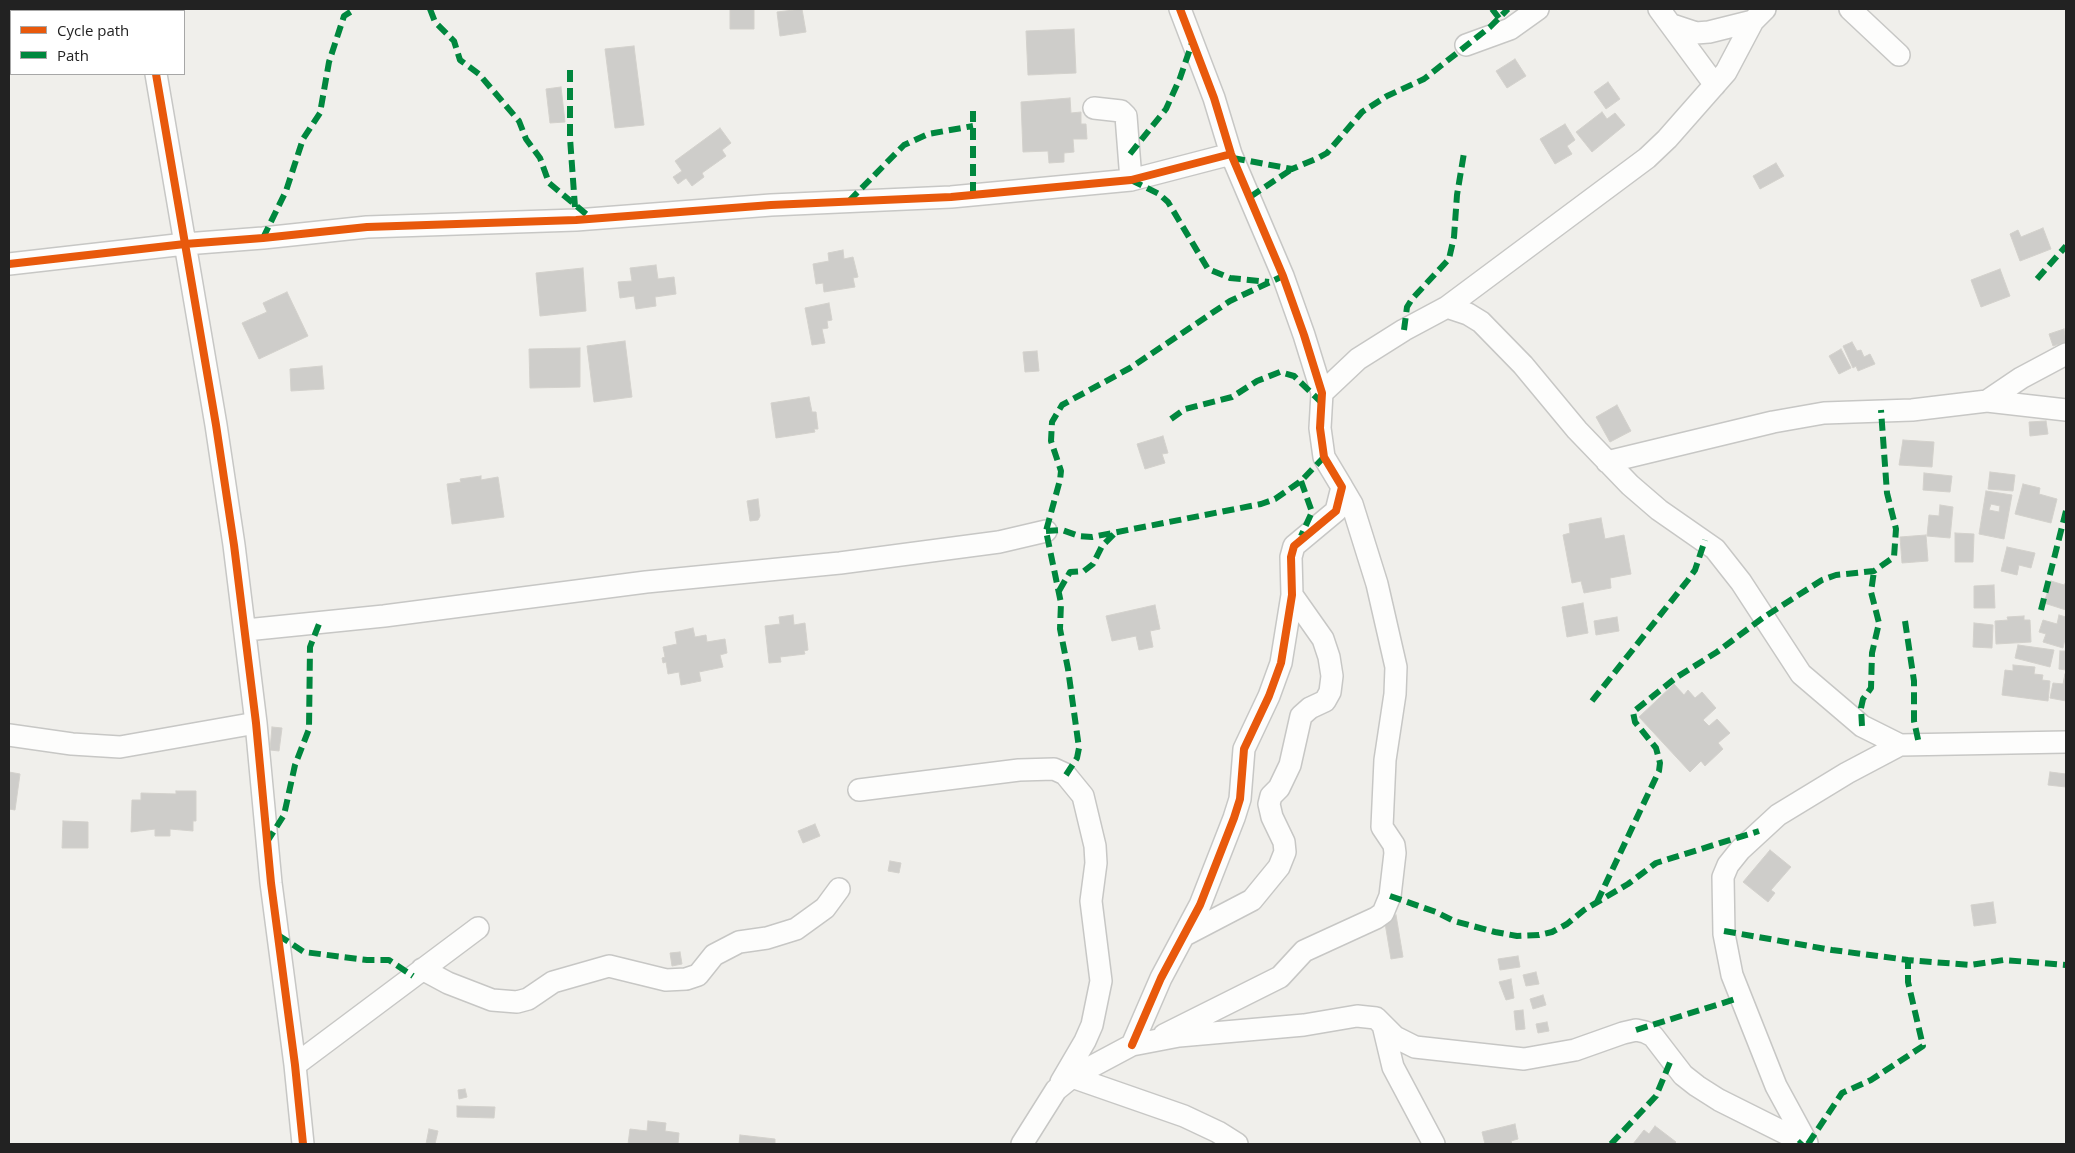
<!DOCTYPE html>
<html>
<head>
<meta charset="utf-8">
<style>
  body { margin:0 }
  #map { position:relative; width:2075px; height:1153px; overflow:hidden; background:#f0efeb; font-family:"Open Sans",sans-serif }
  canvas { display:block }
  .frame { position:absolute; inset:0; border:10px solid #222; pointer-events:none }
  .legend { position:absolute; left:10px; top:10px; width:175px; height:65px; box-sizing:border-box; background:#fff; border:1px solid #a7a7a7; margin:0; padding:6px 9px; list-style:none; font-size:15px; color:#222 }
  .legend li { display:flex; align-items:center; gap:10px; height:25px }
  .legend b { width:25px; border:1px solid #a7a7a7 }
</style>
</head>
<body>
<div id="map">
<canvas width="2075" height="1153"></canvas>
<div class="frame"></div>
<ul class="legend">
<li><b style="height:6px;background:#e8590c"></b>Cycle path</li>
<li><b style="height:6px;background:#00873e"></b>Path</li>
</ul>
</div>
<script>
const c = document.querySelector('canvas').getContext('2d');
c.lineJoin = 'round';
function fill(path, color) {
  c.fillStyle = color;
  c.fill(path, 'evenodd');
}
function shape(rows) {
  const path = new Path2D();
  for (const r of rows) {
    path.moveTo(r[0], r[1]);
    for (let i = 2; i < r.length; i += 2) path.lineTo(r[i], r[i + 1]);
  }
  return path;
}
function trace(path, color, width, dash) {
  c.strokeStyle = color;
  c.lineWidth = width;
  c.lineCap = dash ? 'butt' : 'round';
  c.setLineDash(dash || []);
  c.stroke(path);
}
const building = shape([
  [730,9,754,9,754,29,730,29,730,9],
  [802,9,806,32,780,36,777,12,802,9],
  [1074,29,1076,73,1028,75,1026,31,1074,29],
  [634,46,644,125,615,128,605,49,634,46],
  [1515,59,1526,76,1507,88,1496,71,1515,59],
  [1608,82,1620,99,1606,109,1594,92,1608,82],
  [561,87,565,122,550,123,546,89,561,87],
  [1070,98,1071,113,1081,112,1081,124,1086,124,1087,139,1073,139,1074,152,1064,153,1064,162,1049,163,1048,151,1023,152,1021,102,1070,98],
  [1602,112,1607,119,1615,113,1625,125,1592,152,1576,132,1602,112],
  [1565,124,1575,140,1567,146,1572,154,1555,164,1540,139,1565,124],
  [720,128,731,143,722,150,726,156,702,173,704,177,692,186,686,178,678,184,673,177,682,171,675,161,720,128],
  [1776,163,1784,176,1760,189,1753,176,1776,163],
  [2043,228,2051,249,2020,261,2010,234,2018,230,2021,237,2043,228],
  [843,250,844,259,853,257,858,277,853,278,855,287,824,292,823,283,816,284,813,264,829,261,828,253,843,250],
  [656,265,658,279,674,277,676,294,655,297,656,306,636,309,634,296,620,298,618,282,632,281,630,268,656,265],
  [583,268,586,311,540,316,536,273,583,268],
  [2000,269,2010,296,1981,307,1971,280,2000,269],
  [287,292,308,336,259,359,242,323,267,312,263,303,287,292],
  [829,303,832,320,827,321,828,328,822,329,825,343,812,345,805,308,829,303],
  [2064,329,2066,342,2053,346,2049,334,2064,329],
  [625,341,632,397,594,402,587,346,625,341],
  [1852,342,1857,351,1861,350,1864,357,1870,354,1875,364,1858,371,1856,366,1853,368,1843,346,1852,342],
  [580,348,580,387,530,388,529,349,580,348],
  [1841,349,1851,368,1839,374,1829,356,1841,349],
  [1037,351,1039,371,1025,372,1023,352,1037,351],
  [322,366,324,389,291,391,290,369,322,366],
  [809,397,812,412,816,412,818,429,814,429,815,432,776,438,771,403,809,397],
  [1617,405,1631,431,1610,442,1596,417,1617,405],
  [2046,421,2048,434,2030,436,2029,422,2046,421],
  [1163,436,1168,453,1162,454,1165,463,1145,469,1137,444,1163,436],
  [1903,440,1934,442,1932,467,1899,465,1903,440],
  [1990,472,2015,475,2013,491,1988,489,1990,472],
  [1924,473,1952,476,1950,492,1923,490,1924,473],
  [481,476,481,480,498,477,504,517,452,524,447,484,461,482,460,479,481,476],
  [2023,484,2040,488,2039,494,2057,499,2051,523,2015,514,2023,484],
  [1986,491,2012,495,2004,539,1979,534,1986,491],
  [1991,504,2000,506,1999,512,1989,510,1991,504],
  [758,499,760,516,758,520,750,521,747,501,758,499],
  [1940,505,1953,507,1950,538,1927,536,1929,515,1939,516,1940,505],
  [1601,518,1605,539,1624,535,1631,574,1610,578,1611,588,1584,593,1581,581,1572,583,1563,535,1570,533,1569,524,1601,518],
  [1955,533,1974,534,1973,562,1955,562,1955,533],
  [1926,535,1928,561,1902,563,1900,537,1926,535],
  [2007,547,2035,553,2031,568,2019,565,2017,575,2001,571,2007,547],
  [2051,581,2064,585,2066,582,2066,610,2044,603,2051,581],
  [1994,585,1995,608,1974,608,1974,586,1994,585],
  [1583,603,1588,633,1567,637,1562,607,1583,603],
  [1155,605,1160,629,1150,631,1153,647,1139,650,1136,636,1112,641,1106,616,1155,605],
  [793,615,794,625,805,623,808,650,804,651,805,654,780,657,781,662,769,663,765,626,780,624,779,617,793,615],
  [2059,615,2066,617,2066,635,2063,648,2043,642,2046,634,2039,632,2043,620,2057,624,2059,615],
  [2024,616,2024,620,2030,620,2031,642,1996,644,1995,621,2008,620,2007,617,2024,616],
  [1617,617,1619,631,1596,635,1594,621,1617,617],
  [1974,623,1993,625,1992,648,1973,647,1974,623],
  [693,628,695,637,706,635,707,642,725,639,727,653,720,655,723,667,699,672,701,681,681,685,679,672,668,674,666,662,663,663,662,658,665,657,663,647,677,644,675,632,693,628],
  [2018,645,2054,650,2050,667,2015,658,2018,645],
  [2060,651,2066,651,2066,670,2059,669,2060,651],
  [2013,665,2035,667,2034,674,2043,675,2042,680,2050,681,2048,701,2002,695,2005,670,2013,671,2013,665],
  [2065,674,2066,701,2050,698,2053,683,2063,684,2065,674],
  [1674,684,1684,695,1688,690,1695,698,1702,692,1716,708,1703,720,1709,726,1717,719,1730,733,1718,743,1723,749,1705,766,1701,761,1690,772,1639,717,1674,684],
  [272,727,282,728,279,751,270,750,272,727],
  [9,772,20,774,15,810,9,809,9,772],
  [2050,772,2066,774,2066,787,2048,785,2050,772],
  [176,791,196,791,196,821,193,821,193,831,170,829,170,836,155,836,155,829,131,832,132,800,141,800,141,793,176,794,176,791],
  [63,821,88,822,88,848,62,848,63,821],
  [815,824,820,836,803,843,798,831,815,824],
  [1770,850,1791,867,1771,890,1775,893,1768,902,1743,882,1770,850],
  [890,861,901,863,899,873,888,871,890,861],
  [1993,902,1996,923,1974,926,1971,905,1993,902],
  [1396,915,1403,957,1391,959,1384,917,1396,915],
  [680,952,682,964,672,966,670,953,680,952],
  [1518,956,1520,967,1500,970,1498,959,1518,956],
  [1536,972,1539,984,1526,986,1523,975,1536,972],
  [1511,979,1514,998,1506,1000,1499,982,1511,979],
  [1543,995,1546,1005,1533,1009,1530,999,1543,995],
  [1523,1010,1525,1029,1516,1030,1514,1011,1523,1010],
  [1547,1022,1549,1031,1538,1033,1536,1024,1547,1022],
  [465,1089,467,1097,459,1099,458,1090,465,1089],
  [457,1106,495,1107,494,1118,457,1117,457,1106],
  [648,1121,666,1123,665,1131,679,1133,678,1144,628,1144,630,1129,647,1131,648,1121],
  [1515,1124,1518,1139,1511,1141,1512,1144,1485,1144,1482,1132,1515,1124],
  [1655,1126,1676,1142,1674,1144,1633,1144,1644,1130,1649,1134,1655,1126],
  [429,1129,438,1131,435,1144,426,1144,429,1129],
  [740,1135,775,1139,775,1144,739,1144,740,1135]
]);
fill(building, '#cecdca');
trace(building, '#d3d1cc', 1);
const minor = shape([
  [144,9,145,11],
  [1659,9,1715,85],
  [1850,9,1899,55],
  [1672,25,1696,33,1709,32,1753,21],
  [1466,45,1510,29,1538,9],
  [156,74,216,425,234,545,256,723,271,883,295,1065,303,1144],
  [1094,108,1121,111,1126,116,1131,180],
  [9,264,185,244,263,238,367,227,576,220,771,205,951,197,1131,180,1231,154],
  [1447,307,1468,314,1481,322,1523,365,1577,430,1630,485,1659,510,1715,549,1741,582,1801,674,1862,726,1900,745,2066,742],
  [1322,393,1358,359,1404,330,1447,307,1647,158,1667,139,1726,72,1753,21,1765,9],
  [1987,401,2021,378,2066,354],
  [1607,462,1773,422,1824,413,1912,410,1987,401,2066,410],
  [246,630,384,616,646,582,840,563,999,542,1046,531],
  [9,735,72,744,120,747,256,723],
  [859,790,1019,770,1054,769,1065,774,1083,796,1095,846,1096,863,1091,901,1101,981,1092,1025,1085,1041,1061,1082],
  [1185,935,1252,900,1279,867,1285,852,1284,842,1272,817,1269,804,1271,796,1279,788,1290,765,1301,716,1310,708,1325,701,1330,692,1332,676,1329,657,1323,639,1292,595],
  [422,969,448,983,492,1000,517,1002,528,999,553,982,609,966,666,980,686,979,698,975,714,955,739,942,767,938,796,929,825,908,839,889],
  [1383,1025,1393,1067,1434,1144],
  [1164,1035,1280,977,1304,951,1376,918,1383,913,1390,896,1395,853,1394,845,1382,827,1385,760,1395,694,1396,667,1377,584,1352,504,1342,487],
  [1132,1045,1161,978,1200,905,1234,818,1240,799,1244,749,1269,696,1281,663,1292,595,1291,557,1294,546,1336,511,1342,487,1324,457,1320,428,1322,393,1304,335,1283,276,1231,154,1214,98,1180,9],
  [295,1065,478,928],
  [1072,1077,1184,1116,1218,1132,1237,1144],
  [1807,1143,1776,1086,1732,975,1724,934,1723,877,1728,865,1740,850,1778,815,1847,773,1900,745],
  [1022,1144,1056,1090,1072,1077,1132,1045,1179,1036,1304,1025,1357,1016,1376,1018,1395,1037,1415,1047,1524,1059,1575,1050,1623,1033,1636,1030,1645,1032,1653,1036,1683,1075,1697,1086,1719,1100,1807,1144]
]);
trace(minor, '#c7c7c5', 24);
trace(minor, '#fdfdfc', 21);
trace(shape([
  [430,9,435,22,454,41,460,60,479,74,519,121,526,139,540,158,549,183,592,219],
  [1492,9,1499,18],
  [570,70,570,138,575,207],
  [1130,154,1166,109,1180,78,1192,43],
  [1233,158,1292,169,1318,158,1327,153,1362,112,1387,96,1424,79,1490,27,1508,9],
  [1131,180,1159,194,1168,202,1208,269,1230,278,1269,282],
  [973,194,973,111],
  [1250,197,1292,169],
  [849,201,904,145,928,134,973,126],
  [263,238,286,191,303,139,320,113,329,62,344,16,355,9],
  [2037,279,2066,246],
  [1404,330,1407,307,1412,299,1449,259,1454,237,1457,195,1464,153],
  [1171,419,1185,409,1232,397,1257,381,1280,372,1294,376,1321,402],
  [1301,481,1312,512,1301,536],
  [1046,531,1062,530,1079,536,1092,537,1261,504,1275,499,1301,481,1324,457],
  [1059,591,1070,572,1084,571,1093,564,1102,546,1115,533],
  [2041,610,2066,511],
  [1905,621,1914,681,1914,721,1919,744],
  [1592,701,1688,580,1695,570,1705,540],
  [1862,726,1861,708,1863,699,1871,688,1872,653,1879,623,1871,592,1874,571],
  [1066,775,1077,758,1079,748,1068,669,1060,629,1061,603,1046,531,1060,480,1061,471,1051,441,1052,422,1062,405,1130,368,1230,301,1283,276],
  [267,842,284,815,295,765,309,729,310,647,319,624],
  [1390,896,1436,912,1454,921,1495,932,1517,936,1539,935,1552,932,1567,924,1584,910,1628,884,1656,863,1759,831],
  [1597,902,1659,771,1660,763,1656,748,1635,722,1633,712,1677,677,1717,652,1764,617,1822,580,1836,575,1874,571,1894,557,1896,529,1887,493,1881,410],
  [1724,931,1832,950,1908,960,1970,965,2004,960,2066,965],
  [278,935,304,952,367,960,389,960,413,976],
  [1636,1030,1739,998],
  [1611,1144,1656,1096,1671,1060],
  [1799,1144,1802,1141],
  [1808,1144,1842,1093,1871,1080,1923,1046,1908,982,1908,960]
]), '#00873e', 6, [12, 6]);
trace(shape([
  [156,74,216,425,234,545,256,723,271,883,295,1065,303,1144],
  [9,264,185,244,263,238,367,227,576,220,771,205,951,197,1131,180,1231,154],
  [1132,1045,1161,978,1200,905,1234,818,1240,799,1244,749,1269,696,1281,663,1292,595,1291,557,1294,546,1336,511,1342,487,1324,457,1320,428,1322,393,1304,335,1283,276,1231,154,1214,98,1180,9]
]), '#e8590c', 8);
</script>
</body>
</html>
